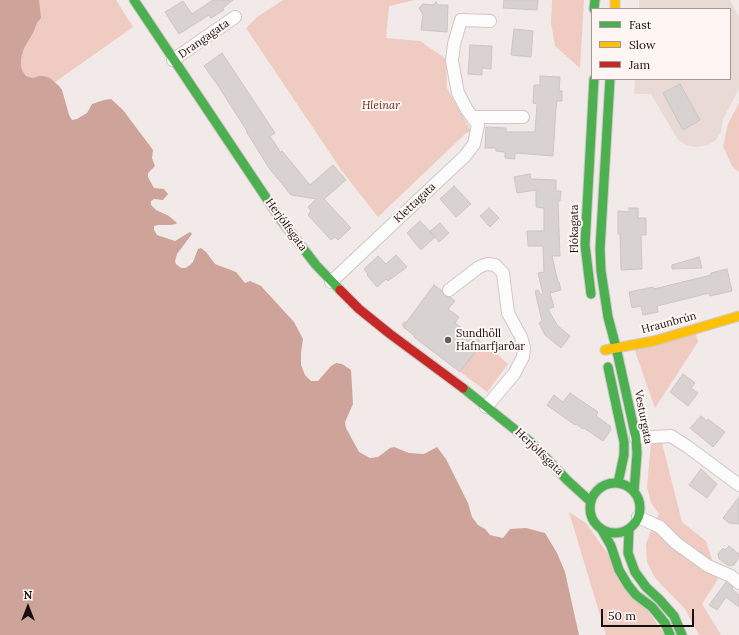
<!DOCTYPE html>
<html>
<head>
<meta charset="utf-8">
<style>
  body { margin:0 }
  #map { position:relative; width:739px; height:635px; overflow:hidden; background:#f2eae8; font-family:Lora,serif }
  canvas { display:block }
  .legend { position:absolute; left:591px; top:8px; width:140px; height:72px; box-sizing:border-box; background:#fff6f4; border:1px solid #a29a99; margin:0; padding:5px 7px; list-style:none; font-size:12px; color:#161110 }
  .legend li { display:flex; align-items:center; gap:8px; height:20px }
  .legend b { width:20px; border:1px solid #a29a99 }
  .north { position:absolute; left:8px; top:587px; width:40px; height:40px; -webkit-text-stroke:3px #fff6f4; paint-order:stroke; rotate:0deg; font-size:11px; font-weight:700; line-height:16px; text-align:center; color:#161110 }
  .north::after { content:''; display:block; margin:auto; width:14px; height:18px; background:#161110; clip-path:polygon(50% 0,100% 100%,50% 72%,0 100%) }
  .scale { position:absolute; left:601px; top:609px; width:93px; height:18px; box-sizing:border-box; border:2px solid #161110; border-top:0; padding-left:5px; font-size:12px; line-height:14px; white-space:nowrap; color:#161110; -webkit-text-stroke:3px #fff6f4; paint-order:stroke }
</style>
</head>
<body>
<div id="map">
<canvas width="739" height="635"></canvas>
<ul class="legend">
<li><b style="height:5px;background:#4caf50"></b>Fast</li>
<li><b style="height:5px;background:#ffc107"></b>Slow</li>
<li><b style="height:5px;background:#c62828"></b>Jam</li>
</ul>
<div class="north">N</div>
<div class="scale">50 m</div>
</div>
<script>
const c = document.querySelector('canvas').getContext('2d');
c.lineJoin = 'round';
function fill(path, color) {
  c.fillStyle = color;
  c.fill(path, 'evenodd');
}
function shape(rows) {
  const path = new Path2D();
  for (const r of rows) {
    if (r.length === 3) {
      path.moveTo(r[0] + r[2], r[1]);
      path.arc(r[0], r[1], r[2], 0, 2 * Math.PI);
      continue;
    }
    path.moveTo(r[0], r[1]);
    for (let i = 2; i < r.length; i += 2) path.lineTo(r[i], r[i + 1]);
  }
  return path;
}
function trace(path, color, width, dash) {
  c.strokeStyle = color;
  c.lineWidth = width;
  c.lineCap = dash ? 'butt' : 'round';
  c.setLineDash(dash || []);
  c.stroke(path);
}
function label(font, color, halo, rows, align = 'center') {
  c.font = font + ' Lora,serif';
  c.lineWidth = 4;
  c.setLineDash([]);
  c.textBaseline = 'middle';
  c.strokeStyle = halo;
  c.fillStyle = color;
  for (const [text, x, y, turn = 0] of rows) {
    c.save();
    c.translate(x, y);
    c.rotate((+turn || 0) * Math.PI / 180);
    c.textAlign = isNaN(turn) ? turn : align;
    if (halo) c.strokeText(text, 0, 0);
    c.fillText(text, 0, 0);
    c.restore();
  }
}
fill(shape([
  [639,0,730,0,739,17,739,89,723,119,721,132,716,140,708,145,695,147,686,145,678,140,651,94,634,94,635,79,730,79,730,9,639,9]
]), '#e9dad6');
fill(shape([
  [0,0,116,0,133,27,0,121],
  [283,0,415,0,389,6,386,38,420,41,446,59,447,88,471,131,465,134,378,217,342,171,246,28,257,17],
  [552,0,584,0,580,68,555,46,551,23],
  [739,103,739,172,732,166,723,146,728,124],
  [434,285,455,301,448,309,455,323,482,343,489,343,498,355,508,364,487,392,414,337,415,336,401,325,404,321,406,322],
  [696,334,698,342,655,408,634,348],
  [661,439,682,522,706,541,718,579,702,604,721,635,699,635,685,609,655,578,647,562,646,544,652,527,659,514,651,503,647,487,651,443],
  [569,512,586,523,665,635,606,635]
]), '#efcbc2');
fill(shape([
  [0,0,39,0,41,18,37,23,33,33,24,48,21,58,21,66,23,72,26,76,33,78,39,76,44,76,50,78,59,86,62,90,69,115,72,120,77,119,87,113,92,104,104,100,111,99,123,110,153,150,152,158,155,166,148,173,148,177,154,188,164,189,168,194,163,200,154,199,151,201,151,205,156,210,169,216,177,223,176,224,170,225,158,225,154,226,154,230,157,235,175,241,190,232,192,234,177,254,175,261,176,264,181,268,185,268,190,265,193,262,198,249,201,248,206,252,215,264,236,272,245,283,250,281,261,286,294,322,303,339,301,352,301,365,305,375,311,381,318,381,331,366,336,363,342,364,351,370,353,404,345,422,346,428,359,452,370,458,378,457,390,448,394,447,409,453,424,454,437,447,446,459,468,503,472,517,478,525,485,529,490,535,503,538,510,529,526,528,545,533,557,553,565,572,579,635,0,635]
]), '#cea399');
const building = shape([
  [213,0,233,0,223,8,224,10,211,18,209,15,179,34,165,12,183,1,192,14,213,0],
  [504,0,538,0,537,10,503,8,504,0],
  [436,2,438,5,448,5,447,32,421,30,423,15,419,8,423,4,433,5,436,2],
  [514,29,533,31,531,57,511,55,514,29],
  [470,45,492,46,491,69,482,68,482,75,468,74,470,45],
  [222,53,275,133,270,136,281,153,282,151,310,185,333,165,346,180,324,199,351,228,338,240,335,237,331,240,308,215,311,211,308,207,316,199,291,195,269,168,246,131,247,131,217,84,204,66,222,53],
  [540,76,560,77,559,91,562,91,562,101,557,101,556,108,553,156,515,153,515,159,505,158,505,152,496,151,496,148,485,148,486,127,506,128,506,132,535,132,537,104,533,103,534,85,540,85,540,76],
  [680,84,700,120,683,130,663,93,680,84],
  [530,174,531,179,556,180,556,191,561,191,560,201,558,201,560,256,552,256,558,282,559,282,561,290,550,293,554,307,548,309,557,325,570,336,561,348,545,335,539,323,542,321,535,291,538,290,541,295,543,294,538,273,544,272,543,246,528,246,527,231,544,231,544,208,536,207,536,190,517,193,514,177,530,174],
  [454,186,471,204,456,217,440,199,454,186],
  [489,208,499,218,490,227,480,216,489,208],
  [629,208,638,208,638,218,646,218,646,235,641,235,642,269,621,270,620,234,618,234,618,211,629,212,629,208],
  [420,221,435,237,421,250,407,233,420,221],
  [440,223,449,233,439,242,430,231,440,223],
  [396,255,407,267,388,281,386,279,377,287,367,275,368,274,364,269,378,256,386,264,396,255],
  [699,257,702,268,672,269,672,265,699,257],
  [727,269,732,291,710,296,709,293,657,306,658,312,643,315,641,306,632,308,629,292,653,287,654,289,711,275,711,273,727,269],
  [434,285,442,291,446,297,450,297,455,301,448,309,459,317,455,323,482,343,460,372,414,337,415,336,403,327,434,285],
  [683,374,695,383,691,388,698,393,688,406,670,392,683,374],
  [570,393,598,412,596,416,610,426,611,430,603,441,584,428,583,429,576,424,575,425,547,405,554,395,563,402,570,393],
  [701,416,707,421,708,419,725,432,713,447,690,428,701,416],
  [701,469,717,484,707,498,689,485,701,469],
  [739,497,739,524,729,523,723,518,739,497],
  [729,546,739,554,739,557,734,565,729,566,719,559,718,554,723,548,725,550,729,546],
  [726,582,733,587,732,589,739,595,739,607,726,597,717,610,709,605,726,582]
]);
fill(building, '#d8d3d1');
trace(building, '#cbc5c4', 1);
const street = shape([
  [173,60,235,17],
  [472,117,523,117],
  [331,282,465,156,474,144,478,125,467,110,458,93,452,61,454,44,461,20,490,21],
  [449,290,479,267,487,264,495,265,503,273,508,313,521,337,524,347,523,357,514,374,486,407],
  [636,438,671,436,688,447,739,485],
  [638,517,660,527,676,543,708,566,731,576,739,583]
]);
const fast = shape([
  [134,0,281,220,316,265,340,290],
  [594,9,595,0],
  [610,79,600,249,601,271,608,317,616,347,636,438,637,453,634,492],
  [591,294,585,245,594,79],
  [608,367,624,442,624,455,618,483],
  [463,388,533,444,567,480,590,501],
  [615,508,25],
  [629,529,628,553,635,572,646,587,660,600,674,616,682,635],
  [602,530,611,546,619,570,628,585,636,595,652,607,665,623,670,635]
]);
const slow = shape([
  [615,0,615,9],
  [605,350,654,341,739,316]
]);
const jam = shape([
  [340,290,359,309,390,334,463,388]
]);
trace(street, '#cec8c7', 14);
trace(fast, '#cec8c7', 11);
trace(slow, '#cec8c7', 11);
trace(jam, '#cec8c7', 11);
trace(street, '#fdfcfc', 12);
trace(fast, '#4caf50', 9);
trace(slow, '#ffc107', 9);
trace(jam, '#c62828', 9);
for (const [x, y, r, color] of [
  [448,340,4,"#635d5c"]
]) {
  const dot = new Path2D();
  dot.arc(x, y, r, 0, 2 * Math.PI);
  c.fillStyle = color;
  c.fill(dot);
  trace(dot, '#fff6f4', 1.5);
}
label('11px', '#161110', '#fff6f4', [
  ["Drangagata",204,39,-35],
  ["Klettagata",415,203,-43],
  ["Herjólfsgata",286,225,54],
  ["Flókagata",575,229,-90],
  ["Hraunbrún",669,323,-15],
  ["Vesturgata",643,417,79],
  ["Herjólfsgata",539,452,44]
]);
label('italic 11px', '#631d0e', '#fff6f4', [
  ["Hleinar",381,106]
]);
label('11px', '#161110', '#fff6f4', [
  ["Sundhöll",456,334],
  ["Hafnarfjarðar",456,347]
], 'left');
</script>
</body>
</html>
